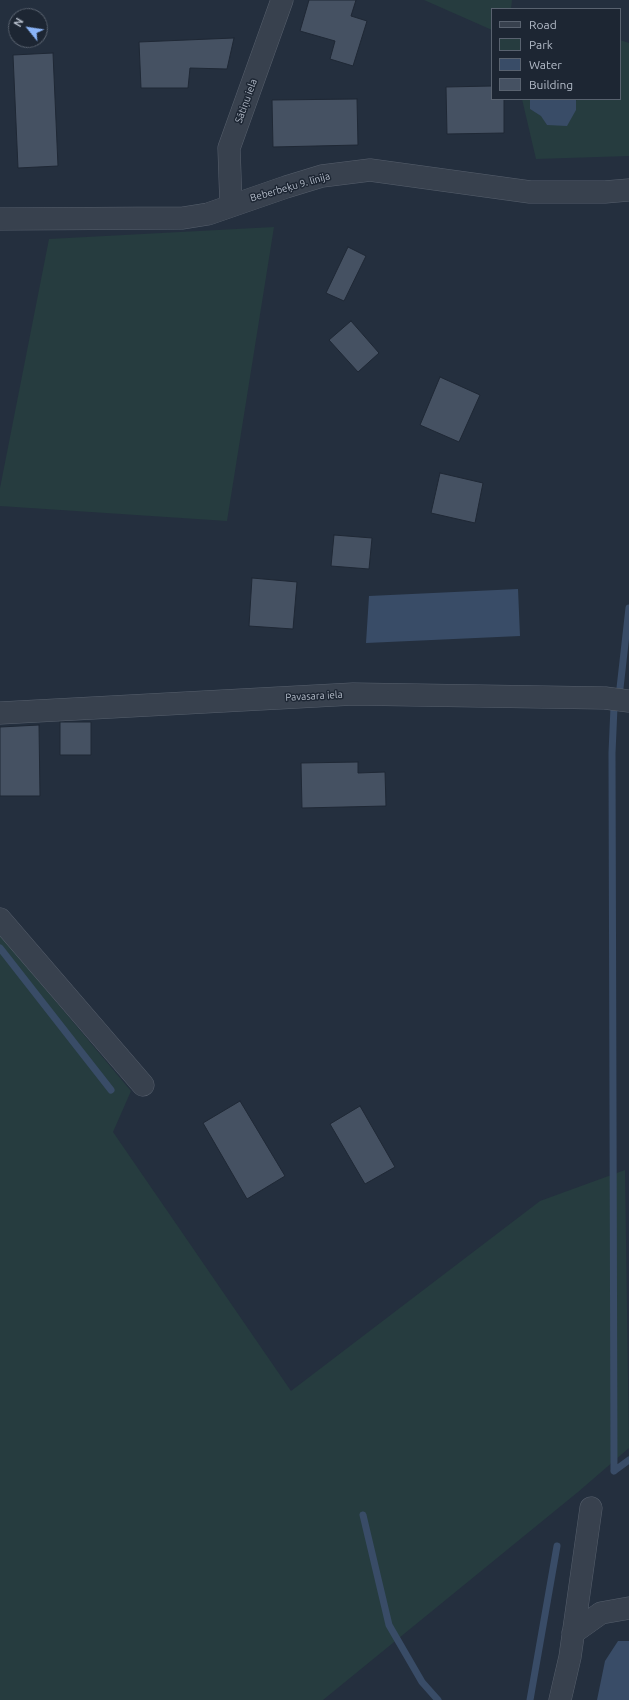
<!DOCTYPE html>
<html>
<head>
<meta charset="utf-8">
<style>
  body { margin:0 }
  #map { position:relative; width:629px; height:1700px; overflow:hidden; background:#242f3e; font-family:Ubuntu,sans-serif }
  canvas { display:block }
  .legend { position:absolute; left:491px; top:8px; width:130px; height:92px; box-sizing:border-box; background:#1d2633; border:1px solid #59626f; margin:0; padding:5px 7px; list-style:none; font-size:12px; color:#b4bcc9 }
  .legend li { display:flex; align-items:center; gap:8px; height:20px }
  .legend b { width:20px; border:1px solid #59626f }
  .north { position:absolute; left:8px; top:8px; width:40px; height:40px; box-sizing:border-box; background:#1d2633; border:1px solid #59626f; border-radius:50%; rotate:300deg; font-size:11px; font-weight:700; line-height:16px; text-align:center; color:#b4bcc9 }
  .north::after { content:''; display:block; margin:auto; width:14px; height:18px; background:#8ab4f8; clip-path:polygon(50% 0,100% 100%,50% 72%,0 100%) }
</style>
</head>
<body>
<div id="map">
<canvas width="629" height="1700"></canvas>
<ul class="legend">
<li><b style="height:5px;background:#38414e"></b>Road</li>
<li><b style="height:11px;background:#263c3f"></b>Park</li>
<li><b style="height:11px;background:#394c67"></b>Water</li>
<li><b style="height:11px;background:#455162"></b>Building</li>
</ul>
<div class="north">N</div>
</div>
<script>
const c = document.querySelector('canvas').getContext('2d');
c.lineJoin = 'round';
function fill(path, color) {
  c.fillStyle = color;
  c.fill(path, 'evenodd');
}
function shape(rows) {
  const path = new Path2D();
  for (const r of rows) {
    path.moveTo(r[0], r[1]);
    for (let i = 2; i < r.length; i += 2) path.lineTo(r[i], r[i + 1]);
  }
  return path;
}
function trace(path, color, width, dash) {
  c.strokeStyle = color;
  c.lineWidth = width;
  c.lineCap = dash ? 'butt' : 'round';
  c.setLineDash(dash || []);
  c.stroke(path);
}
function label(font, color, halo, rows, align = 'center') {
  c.font = font + ' Ubuntu,sans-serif';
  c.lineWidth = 3;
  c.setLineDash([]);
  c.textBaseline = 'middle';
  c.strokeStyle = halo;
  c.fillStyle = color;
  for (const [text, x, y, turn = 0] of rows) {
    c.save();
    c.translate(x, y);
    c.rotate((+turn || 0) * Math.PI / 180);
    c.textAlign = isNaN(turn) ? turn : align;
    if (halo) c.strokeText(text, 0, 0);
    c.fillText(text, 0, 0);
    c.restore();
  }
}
fill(shape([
  [424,0,512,0,511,9,492,9,492,30],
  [620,40,629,43,629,156,536,159,522,99,530,99,530,109,542,116,547,125,577,100,576,99,620,99],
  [274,227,227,521,0,506,0,488,49,239],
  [0,935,131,1091,113,1132,291,1391,540,1201,625,1170,629,1448,578,1492,323,1700,0,1700]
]), '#263c3f');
fill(shape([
  [530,99,576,99,576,110,567,126,547,125,541,116,530,109],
  [518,589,520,636,366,643,369,596],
  [618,1641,629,1641,629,1700,597,1700,605,1661]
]), '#394c67');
trace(shape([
  [620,688,629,608],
  [614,707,612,753,614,1471],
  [0,948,111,1090],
  [614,1471,629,1460],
  [363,1515,389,1625,422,1682,438,1700],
  [530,1700,557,1546]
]), '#394c67', 7);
const building = shape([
  [309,0,356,0,351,16,367,21,353,66,330,59,335,41,300,31,309,0],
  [234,38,227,69,190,68,188,88,141,88,139,42,234,38],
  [53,53,58,166,18,168,13,55,53,53],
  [492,86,492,99,504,99,504,133,447,134,446,87,492,86],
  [357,99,358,145,273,147,272,100,357,99],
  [348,247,366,256,344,301,326,293,348,247],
  [351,321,379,353,358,372,329,340,351,321],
  [440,377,480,395,459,442,420,425,440,377],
  [440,473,483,483,475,523,431,513,440,473],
  [334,535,372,538,369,569,331,566,334,535],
  [252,578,297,582,293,629,249,626,252,578],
  [60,722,91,722,91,755,60,755,60,722],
  [39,725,40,796,0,796,0,727,39,725],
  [358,762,358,773,385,772,386,806,302,808,301,763,358,762],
  [240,1101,285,1176,247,1199,203,1123,240,1101],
  [360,1106,395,1167,365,1184,330,1124,360,1106]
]);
fill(building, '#455162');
trace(building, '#1f2835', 1);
const minor = shape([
  [231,205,229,148,282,0],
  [0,219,183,218,208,214,286,187,322,176,370,170,530,192,605,192,629,190],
  [0,713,353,694,605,698,629,701],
  [0,919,143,1085],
  [573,1633,601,1613,629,1608],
  [560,1700,570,1657,591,1508]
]);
trace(minor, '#565f6c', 23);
trace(minor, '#38414e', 22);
label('10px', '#b4bcc9', '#1d2633', [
  ["Sātiņu iela",246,101,-70],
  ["Beberbeķu 9. līnija",290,187,-16],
  ["Pavasara iela",314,696,-3]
]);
</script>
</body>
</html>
